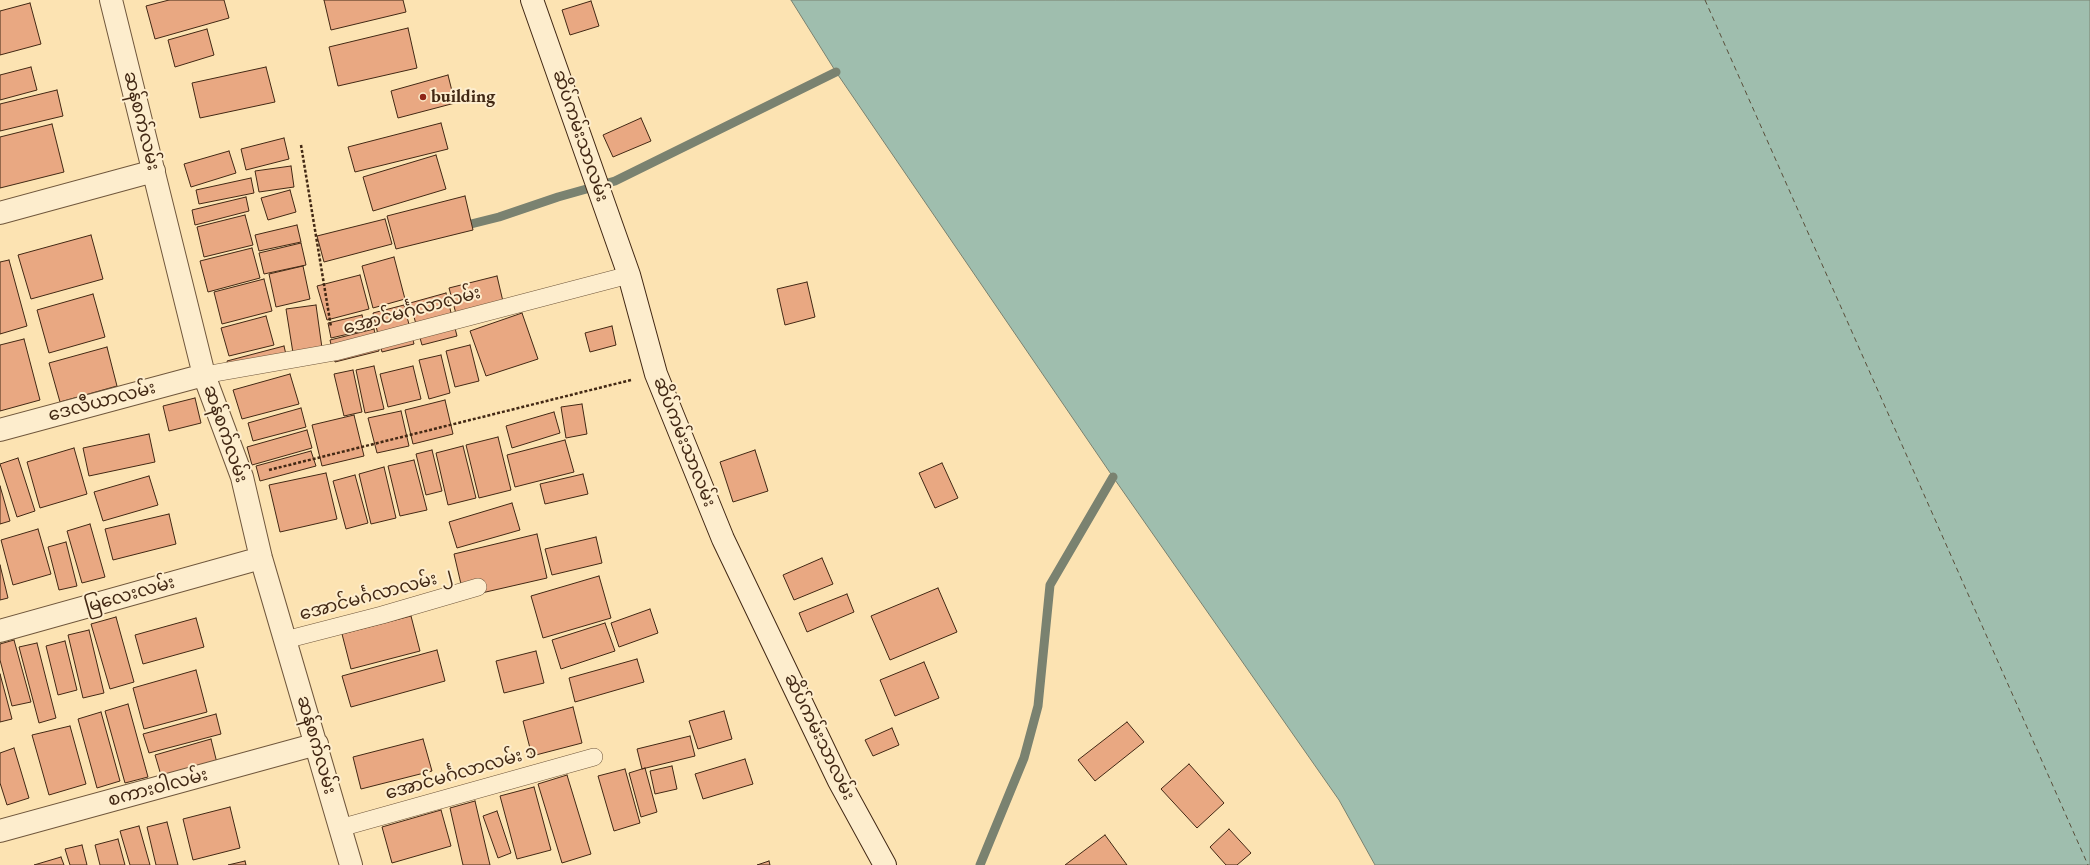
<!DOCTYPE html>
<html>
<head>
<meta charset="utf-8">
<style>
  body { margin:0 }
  canvas { display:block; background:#fce3b2 }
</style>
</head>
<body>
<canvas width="2090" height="865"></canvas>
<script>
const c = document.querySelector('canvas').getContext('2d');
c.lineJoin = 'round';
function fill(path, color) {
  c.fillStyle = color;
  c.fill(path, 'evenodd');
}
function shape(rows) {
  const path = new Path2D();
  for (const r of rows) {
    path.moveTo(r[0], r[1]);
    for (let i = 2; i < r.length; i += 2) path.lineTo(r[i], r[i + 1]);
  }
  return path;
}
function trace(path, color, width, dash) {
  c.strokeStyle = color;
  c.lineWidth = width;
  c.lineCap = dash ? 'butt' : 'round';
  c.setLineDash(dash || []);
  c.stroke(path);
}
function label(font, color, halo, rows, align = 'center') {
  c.font = font + ' "EB Garamond","Noto Sans Myanmar",serif';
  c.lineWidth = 4;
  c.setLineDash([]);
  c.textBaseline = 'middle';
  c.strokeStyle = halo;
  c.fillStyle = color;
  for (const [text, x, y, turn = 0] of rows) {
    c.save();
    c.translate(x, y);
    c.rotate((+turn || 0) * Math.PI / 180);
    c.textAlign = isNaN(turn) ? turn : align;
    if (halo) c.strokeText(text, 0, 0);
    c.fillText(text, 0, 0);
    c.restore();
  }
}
const water = shape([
  [791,0,2090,0,2090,865,1375,865,1339,800,1113,477,836,72,791,0]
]);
fill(water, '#9fbeae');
trace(water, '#7a8270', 1);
trace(shape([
  [467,225,499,217,558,197,615,181,836,72],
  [980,865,1024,758,1038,706,1050,585,1113,477]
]), '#7a8270', 9);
trace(shape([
  [1705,0,2088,865]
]), '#594e3a', 1, [5, 4]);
const building = shape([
  [169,0,224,0,229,18,155,39,146,6,169,0],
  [324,0,403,0,406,12,331,30,324,0],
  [591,1,599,26,570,35,562,10,591,1],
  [30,3,41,44,0,55,0,11,30,3],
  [408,28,417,68,338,86,329,47,408,28],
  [207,29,214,55,175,67,168,40,207,29],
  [31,67,37,90,0,100,0,75,31,67],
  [266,67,275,102,200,118,192,83,266,67],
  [448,75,455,103,398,118,391,91,448,75],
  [57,90,63,116,0,131,0,104,57,90],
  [641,118,651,141,613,157,603,135,641,118],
  [441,123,448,149,355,172,348,147,441,123],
  [52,124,64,172,0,188,0,137,52,124],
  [284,138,289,159,246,170,241,149,284,138],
  [229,151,236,173,191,187,184,164,229,151],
  [436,155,446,189,373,211,363,177,436,155],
  [291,166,294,187,259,192,255,171,291,166],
  [251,178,254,193,199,204,196,190,251,178],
  [290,190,296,212,268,220,261,198,290,190],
  [465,196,473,230,396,249,387,216,465,196],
  [246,197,249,211,195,225,192,210,246,197],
  [245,215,253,245,204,257,197,227,245,215],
  [385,219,392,244,324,262,317,236,385,219],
  [297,225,301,242,259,251,255,235,297,225],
  [91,235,103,279,31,299,18,255,91,235],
  [301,243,306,265,264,274,259,253,301,243],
  [252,248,260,278,208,292,200,261,252,248],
  [394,257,405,299,373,308,362,266,394,257],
  [9,260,27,326,0,334,0,262,9,260],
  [303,266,310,299,276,307,269,274,303,266],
  [360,275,369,309,327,320,317,286,360,275],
  [497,276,505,310,458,321,449,288,497,276],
  [264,279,272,311,222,324,214,292,264,279],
  [807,282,815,317,785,325,777,289,807,282],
  [446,293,457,336,422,345,410,303,446,293],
  [93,294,105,337,49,353,37,310,93,294],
  [316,305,322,348,293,353,286,309,316,305],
  [404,305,414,344,382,352,373,313,404,305],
  [522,313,538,359,486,376,470,331,522,313],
  [362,315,366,330,331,338,328,323,362,315],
  [266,316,274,345,229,356,221,328,266,316],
  [612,326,616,345,590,352,585,333,612,326],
  [374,329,379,351,335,362,330,340,374,329],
  [24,339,40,400,0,411,0,345,24,339],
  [470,345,479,381,455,387,446,351,470,345],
  [284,346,288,363,231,378,227,361,284,346],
  [107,347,117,386,60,402,49,363,107,347],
  [441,355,450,393,429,399,419,360,441,355],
  [374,366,384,409,365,413,356,370,374,366],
  [413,366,421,399,388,407,380,374,413,366],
  [353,370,362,412,344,416,334,374,353,370],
  [290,374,299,404,242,419,233,390,290,374],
  [195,398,201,423,169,431,163,406,195,398],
  [445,400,453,434,413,444,405,410,445,400],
  [582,404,587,434,566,438,561,407,582,404],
  [301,408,306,427,253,441,248,423,301,408],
  [401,411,409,446,377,453,368,418,401,411],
  [554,412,560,433,512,448,506,426,554,412],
  [354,415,364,456,322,466,312,425,354,415],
  [307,430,312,448,252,465,247,447,307,430],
  [149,434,155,462,89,476,83,448,149,434],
  [498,437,511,490,479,498,466,445,498,437],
  [565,440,574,472,515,487,507,455,565,440],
  [463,446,476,498,448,505,436,453,463,446],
  [74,448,87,494,40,508,27,462,74,448],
  [432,450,442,491,426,495,416,454,432,450],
  [755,450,768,491,733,502,720,462,755,450],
  [311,451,316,466,260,481,256,466,311,451],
  [18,458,35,511,17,517,0,464,18,458],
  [414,460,427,510,400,516,388,466,414,460],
  [942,463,958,498,935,508,919,473,942,463],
  [384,467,396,518,371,524,359,474,384,467],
  [326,473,337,519,280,532,269,485,326,473],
  [583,474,588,494,545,504,540,484,583,474],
  [355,475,368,523,346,529,333,481,355,475],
  [149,476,158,505,103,521,94,492,149,476],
  [0,486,10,521,0,524,0,486],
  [512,503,520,530,457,548,449,522,512,503],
  [169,514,176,544,113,560,105,529,169,514],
  [90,524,105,577,82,583,67,531,90,524],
  [38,529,51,574,13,585,1,540,38,529],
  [537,534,547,578,464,597,454,554,537,534],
  [596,537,602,563,552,575,545,549,596,537],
  [66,542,77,586,59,590,48,547,66,542],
  [822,558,833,584,794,600,783,575,822,558],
  [0,565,8,598,0,600,0,565],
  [599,576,611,618,543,638,531,596,599,576],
  [938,588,957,632,890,660,871,616,938,588],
  [847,594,854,612,807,632,799,613,847,594],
  [650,609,658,633,619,647,611,623,650,609],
  [411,616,420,651,351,669,342,634,411,616],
  [116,617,134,682,110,689,91,624,116,617],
  [196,618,204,647,143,664,135,635,196,618],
  [605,623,615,651,561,669,552,640,605,623],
  [89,630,104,693,83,698,68,635,89,630],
  [14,640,31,702,12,706,0,660,0,644,14,640],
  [65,641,77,690,58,695,46,646,65,641],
  [37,643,56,718,39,723,19,647,37,643],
  [437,650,445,681,351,707,342,676,437,650],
  [536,651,544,683,504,693,496,661,536,651],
  [637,659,644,682,575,702,569,678,637,659],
  [924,662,939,698,895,716,880,680,924,662],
  [196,670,207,712,144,729,133,688,196,670],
  [0,674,12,719,0,722,0,674],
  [128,704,148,777,125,783,105,711,128,704],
  [573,707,582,743,532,756,523,721,573,707],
  [724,711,732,739,698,749,689,721,724,711],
  [101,712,120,781,97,788,78,719,101,712],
  [216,714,221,734,149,753,143,734,216,714],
  [1127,722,1144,742,1095,781,1078,760,1127,722],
  [70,726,86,784,49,795,32,735,70,726],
  [892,728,899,745,873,756,865,740,892,728],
  [690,736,695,756,642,769,637,749,690,736],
  [211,739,218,767,163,782,155,755,211,739],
  [423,739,432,771,361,789,353,757,423,739],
  [14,748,29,798,7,805,0,783,0,753,14,748],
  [745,759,753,784,703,799,695,774,745,759],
  [1189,764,1224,803,1197,828,1161,789,1189,764],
  [672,766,677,789,655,794,650,771,672,766],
  [645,768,657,812,641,817,629,773,645,768],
  [625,769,640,823,614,831,598,776,625,769],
  [567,775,591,854,562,863,538,784,567,775],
  [534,787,551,850,517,859,500,796,534,787],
  [475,801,490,865,463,865,450,808,475,801],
  [230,807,240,848,193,860,183,819,230,807],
  [441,810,451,846,392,863,382,827,441,810],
  [497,811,511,853,498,858,483,816,497,811],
  [167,822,178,865,156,865,147,827,167,822],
  [139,826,150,865,130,865,120,831,139,826],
  [1229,829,1251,853,1237,865,1226,865,1210,847,1229,829],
  [1105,835,1127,865,1065,865,1105,835],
  [118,839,125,865,100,865,95,845,118,839],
  [82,845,87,865,70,865,65,849,82,845],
  [61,857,64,865,34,865,61,857],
  [245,861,246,865,228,865,245,861],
  [769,861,770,865,757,865,769,861]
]);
fill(building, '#e9a882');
trace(building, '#422814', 1);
const lane = shape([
  [204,375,335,352,629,275],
  [285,640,382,615,478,587],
  [340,828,594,757]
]);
const street = shape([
  [111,0,204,375,242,477,261,558,351,865],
  [0,213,154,171],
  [0,430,204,375],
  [0,631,261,558],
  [0,831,317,744]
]);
const secondary = shape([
  [532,0,629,275,656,374,723,539,839,781,885,865]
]);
trace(lane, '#70573c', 18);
trace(street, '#70573c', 24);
trace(secondary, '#422814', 24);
trace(shape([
  [301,145,331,327],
  [269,470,631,380]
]), '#422814', 2.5, [3, 2]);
trace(lane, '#fdedcd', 17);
trace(street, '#fdedcd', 22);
trace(secondary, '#fdedcd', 22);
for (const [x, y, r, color] of [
  [423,97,4,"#8f2418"]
]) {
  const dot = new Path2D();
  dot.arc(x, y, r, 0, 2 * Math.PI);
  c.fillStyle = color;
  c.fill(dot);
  trace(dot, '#fdedcd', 1.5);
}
label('bold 18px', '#422814', '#fdedcd', [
  ["building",431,97]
], 'left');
label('18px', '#422814', '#fdedcd', [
  ["ဆန်စက်လမ်း",141,121,76],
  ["ဆိပ်ကမ်းသာလမ်း",580,136,71],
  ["အောင်မင်္ဂလာလမ်း",412,311,-15],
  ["ဒေလီယာလမ်း",102,402,-15],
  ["ဆန်စက်လမ်း",225,434,71],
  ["ဆိပ်ကမ်းသာလမ်း",684,442,68],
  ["မြလေးလမ်း",130,595,-16],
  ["အောင်မင်္ဂလာလမ်း ၂",376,595,-15],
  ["ဆိပ်ကမ်းသာလမ်း",819,737,64],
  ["ဆန်စက်လမ်း",316,745,74],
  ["အောင်မင်္ဂလာလမ်း ၁",461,773,-16],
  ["စကားဝါလမ်း",158,788,-15]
]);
</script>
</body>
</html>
